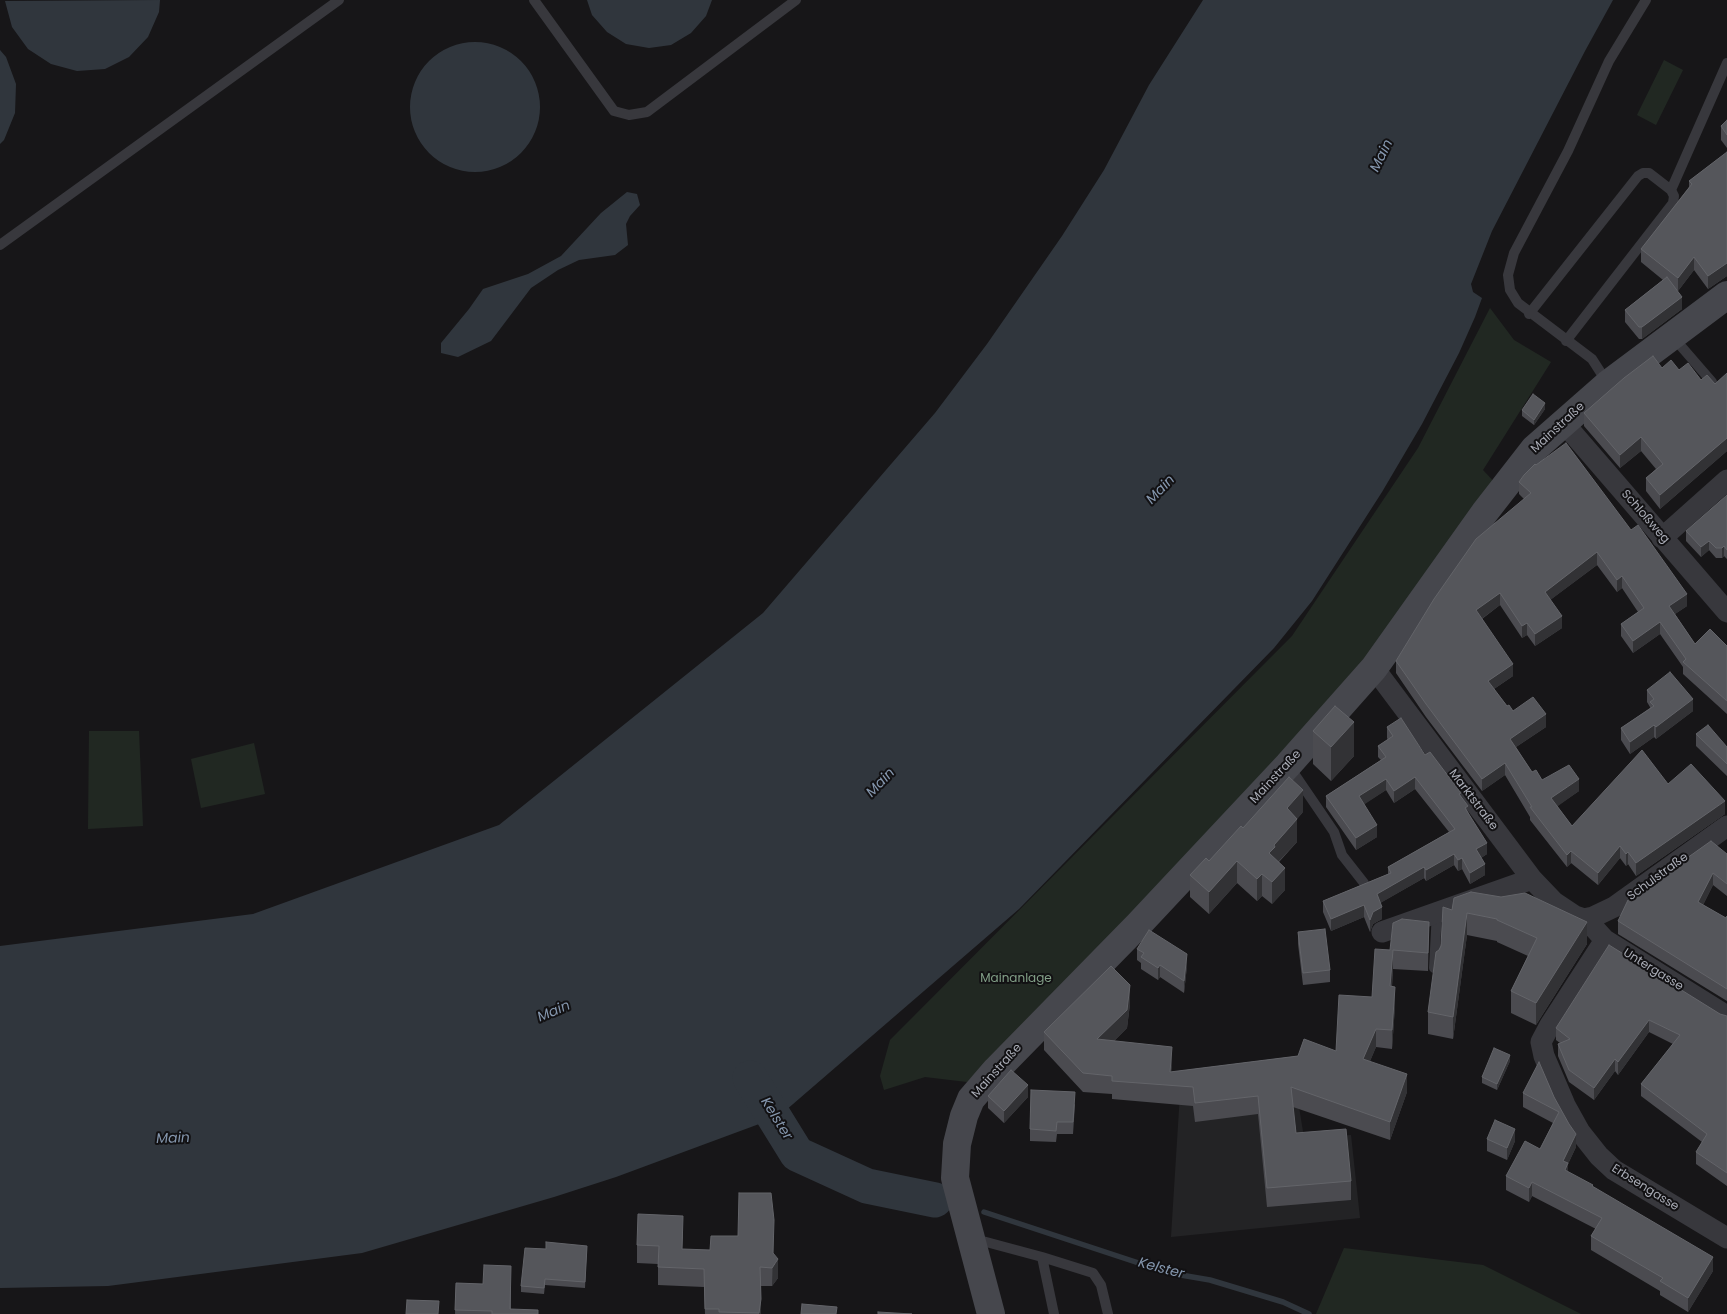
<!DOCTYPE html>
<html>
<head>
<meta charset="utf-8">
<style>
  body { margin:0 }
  canvas { display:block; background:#171618 }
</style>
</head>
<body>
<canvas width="1727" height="1314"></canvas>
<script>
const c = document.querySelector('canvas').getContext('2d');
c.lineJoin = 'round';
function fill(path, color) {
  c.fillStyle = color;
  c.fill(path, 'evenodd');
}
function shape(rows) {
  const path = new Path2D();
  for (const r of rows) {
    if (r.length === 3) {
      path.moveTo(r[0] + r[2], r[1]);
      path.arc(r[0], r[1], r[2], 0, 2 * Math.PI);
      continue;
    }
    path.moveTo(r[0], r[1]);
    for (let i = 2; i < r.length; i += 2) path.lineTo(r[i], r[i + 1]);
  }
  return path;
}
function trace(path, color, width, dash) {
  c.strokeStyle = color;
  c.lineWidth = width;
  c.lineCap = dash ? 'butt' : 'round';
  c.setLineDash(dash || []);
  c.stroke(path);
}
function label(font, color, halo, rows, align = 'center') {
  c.font = font + ' Poppins,sans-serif';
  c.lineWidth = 4;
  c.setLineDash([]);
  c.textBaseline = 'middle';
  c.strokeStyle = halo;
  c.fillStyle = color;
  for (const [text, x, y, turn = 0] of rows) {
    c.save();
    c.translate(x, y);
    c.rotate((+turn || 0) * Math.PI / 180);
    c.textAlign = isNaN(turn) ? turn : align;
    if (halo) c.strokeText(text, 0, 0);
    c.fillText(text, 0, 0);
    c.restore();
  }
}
fill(shape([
  [1293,1069,1304,1138,1351,1135,1360,1218,1171,1237,1181,1078]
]), '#232325');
fill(shape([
  [1664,60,1683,70,1656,125,1637,115],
  [1490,308,1514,340,1551,362,1483,470,1498,486,1284,765,967,1082,925,1077,884,1090,880,1076,890,1040,1292,636,1418,448],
  [89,731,139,731,143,826,88,829],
  [254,743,265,794,201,808,191,759],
  [1344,1248,1483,1265,1581,1314,1316,1314]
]), '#212822');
fill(shape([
  [160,0,159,12,148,37,129,57,105,69,77,71,51,64,28,49,12,27,5,1],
  [587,0,712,0,706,16,691,33,671,45,649,48,626,44,607,32,592,15],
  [1203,0,1613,0,1585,51,1492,231,1471,284,1473,292,1482,298,1475,317,1459,353,1422,424,1382,492,1312,601,1274,648,1019,909,778,1117,616,1177,554,1197,362,1253,108,1286,0,1288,0,946,253,914,499,825,763,613,935,413,987,344,1062,236,1104,170,1149,85],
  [475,107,65],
  [0,50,6,57,16,84,15,113,4,140,0,144],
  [627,192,637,194,640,205,630,216,626,224,628,245,615,255,579,260,558,270,531,288,491,341,458,357,441,353,441,343,469,309,483,289,528,274,561,256,601,213]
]), '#30363d');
trace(shape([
  [984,1212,1169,1273,1210,1280,1283,1302,1309,1314]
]), '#30363d', 5.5);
trace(shape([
  [750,1078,797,1154,867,1186,935,1200]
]), '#30363d', 35);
trace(shape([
  [534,0,614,111,629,115,647,112,796,0],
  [1671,190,1727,63],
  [0,245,339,0],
  [1529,314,1638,176,1643,173,1649,173,1671,190,1674,196,1673,203,1566,341],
  [1673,337,1712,382],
  [1608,384,1592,359,1518,303,1510,290,1508,275,1514,253,1568,151,1609,61,1646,0],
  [1289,766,1334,832,1342,855,1364,883],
  [1434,968,1437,912],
  [975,1239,1042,1257,1093,1273,1101,1285,1108,1314],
  [1042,1257,1054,1314]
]), '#38383d', 10);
trace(shape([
  [1563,422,1727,612],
  [1662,538,1727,480],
  [1374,668,1532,879,1554,902,1575,916,1584,919,1593,917,1614,907,1727,826],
  [1595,929,1605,940,1727,1016],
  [1382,932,1532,879],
  [1605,940,1550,1025,1541,1042,1544,1056,1565,1105,1580,1132,1599,1156,1614,1170,1727,1238]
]), '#38383d', 21);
trace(shape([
  [991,1314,955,1178,957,1144,964,1116,971,1099,996,1070,1139,924,1288,765,1374,668,1485,512,1534,449,1608,384,1727,295]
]), '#46474d', 28);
fill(shape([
  [1727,120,1727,148,1721,140,1721,126],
  [1727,152,1727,276,1708,289,1694,270,1678,291,1677,290,1682,309,1642,339,1639,339,1625,322,1625,310,1663,280,1641,262,1641,249,1689,187,1689,181],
  [1662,368,1679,370,1701,380,1715,384,1727,373,1727,451,1660,509,1646,491,1646,478,1656,469,1641,451,1620,468,1584,426,1584,413],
  [1545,409,1534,425,1522,416,1522,410],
  [1519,482,1687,606,1675,614,1695,644,1727,646,1727,714,1683,674,1683,667,1660,634,1633,653,1621,636,1621,624,1638,612,1622,588,1617,592,1597,565,1550,600,1562,628,1535,646,1527,635,1522,638,1500,605,1482,619,1513,676,1494,689,1507,706,1513,711,1546,727,1516,747,1532,772,1542,780,1579,791,1557,806,1572,826,1668,784,1725,814,1636,876,1628,864,1626,866,1620,858,1598,885,1571,863,1567,867,1530,820,1530,817,1505,775,1482,791,1426,717,1396,673,1396,661,1524,499,1519,494],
  [1727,495,1727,559,1724,556,1722,558,1716,558,1709,550,1701,557,1686,541,1686,531],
  [1647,690,1693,711,1656,739,1654,737,1630,754,1621,740,1621,728,1650,708,1650,707,1647,702],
  [1387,727,1425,755,1461,796,1487,854,1481,858,1485,875,1470,884,1462,869,1458,871,1454,865,1426,881,1424,878,1380,903,1382,919,1373,924,1370,932,1364,917,1331,931,1323,912,1323,901,1388,874,1388,867,1449,832,1415,789,1394,803,1386,790,1364,804,1377,837,1356,850,1326,807,1326,796,1381,760,1378,757,1378,746,1388,740,1387,738],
  [1313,731,1354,756,1331,781,1313,764],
  [1696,734,1727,747,1727,776,1696,746],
  [1303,812,1297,819,1297,842,1279,862,1285,890,1272,904,1262,896,1257,901,1237,883,1209,914,1190,897,1190,875,1209,861,1243,828],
  [1727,854,1727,896,1713,885,1703,905,1726,918,1727,916,1727,1001,1618,934,1618,921],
  [1454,898,1587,944,1536,1025,1511,1013,1511,991,1528,956,1497,942,1497,941,1467,935,1453,1039,1428,1034,1428,1012,1439,950,1452,910],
  [1429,922,1428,971,1393,969,1392,987,1395,1006,1392,1049,1376,1047,1370,1061,1407,1092,1390,1140,1293,1107,1296,1133,1351,1181,1351,1200,1267,1207,1258,1114,1195,1122,1193,1106,1112,1099,1112,1094,1083,1092,1044,1050,1044,1032,1130,1004,1127,1028,1114,1041,1172,1065,1171,1072,1298,1056,1336,1051,1372,997,1390,950],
  [1298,932,1330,970,1330,982,1303,985,1298,944],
  [1137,949,1187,966,1184,993,1160,977,1158,980,1141,969,1141,963,1137,960],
  [1720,1014,1727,1016,1727,1186,1696,1164,1696,1152,1702,1142,1641,1096,1641,1084,1673,1044,1649,1032,1618,1075,1615,1071,1594,1100,1569,1082,1558,1056,1558,1044,1560,1043,1556,1040,1556,1028],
  [1510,1061,1497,1090,1482,1083,1482,1077],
  [1539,1062,1576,1147,1568,1164,1568,1172,1593,1187,1713,1271,1688,1312,1660,1295,1660,1291,1591,1250,1591,1236,1596,1229,1532,1196,1529,1202,1506,1190,1506,1176,1540,1149,1553,1123,1523,1107,1523,1093],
  [988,1096,1028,1097,1004,1123,988,1108],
  [1075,1104,1073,1134,1057,1134,1056,1142,1030,1141,1030,1129],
  [1487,1139,1515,1141,1507,1160,1487,1151],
  [683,1234,682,1249,773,1254,778,1278,772,1286,761,1286,761,1314,705,1314,704,1287,658,1285,658,1264,637,1263,637,1245],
  [587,1246,585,1288,545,1285,544,1294,521,1292,521,1286,546,1249],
  [456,1283,511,1287,511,1309,538,1314,455,1314]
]), '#4b4b50');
fill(shape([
  [1694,257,1694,270,1678,291,1678,278],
  [1727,263,1727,276,1708,289,1708,276],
  [1682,297,1682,309,1642,339,1642,327],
  [1545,403,1545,409,1534,425,1534,420],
  [1641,437,1641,451,1620,468,1620,455],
  [1727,438,1727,451,1660,509,1660,495],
  [1709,541,1709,550,1701,557,1701,547],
  [1724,546,1724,556,1722,558,1722,548],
  [1597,552,1597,565,1545,604,1545,592],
  [1622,576,1622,588,1617,592,1617,580],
  [1500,593,1500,605,1476,623,1476,610],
  [1687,594,1687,606,1669,618,1669,606],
  [1562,616,1562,628,1535,646,1535,634],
  [1660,622,1660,634,1633,653,1633,641],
  [1527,623,1527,635,1522,638,1522,626],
  [1513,664,1513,676,1488,693,1488,681],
  [1693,699,1693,711,1656,739,1656,727],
  [1546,714,1546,727,1510,751,1510,739],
  [1354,722,1354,756,1331,781,1331,747],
  [1654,725,1654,737,1630,754,1630,742],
  [1505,763,1505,775,1482,791,1482,779],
  [1415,777,1415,789,1394,803,1394,791],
  [1386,779,1386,790,1359,808,1359,796],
  [1579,779,1579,791,1551,811,1551,798],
  [1303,790,1303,812,1287,830,1287,808],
  [1725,801,1725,814,1636,876,1636,863],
  [1297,819,1297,842,1275,865,1269,853,1274,845],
  [1377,825,1377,837,1356,850,1356,838],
  [1487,843,1487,854,1476,861,1476,849],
  [1620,846,1620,858,1598,885,1598,873],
  [1571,851,1571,863,1567,867,1567,855],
  [1628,852,1628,864,1626,866,1626,854],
  [1454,854,1454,865,1426,881,1426,870],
  [1462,858,1462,869,1458,871,1458,860],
  [1237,861,1237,883,1209,914,1209,892],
  [1485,864,1485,875,1470,884,1470,873],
  [1424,867,1424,878,1377,905,1377,894],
  [1285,868,1285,890,1272,904,1272,882],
  [1713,873,1713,885,1698,915,1698,902],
  [1262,874,1262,896,1257,901,1257,879],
  [1364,905,1364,917,1331,931,1331,919],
  [1382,907,1382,919,1373,924,1370,932,1370,920,1373,912],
  [1467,913,1467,935,1453,1039,1453,1017],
  [1587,922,1587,944,1536,1025,1536,1003],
  [1393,950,1393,969,1390,1005,1390,986],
  [1187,954,1187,966,1184,993,1184,981],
  [1160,965,1160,977,1158,980,1158,968],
  [1130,985,1130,1004,1127,1028,1097,1057,1097,1039],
  [1395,987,1395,1006,1392,1049,1392,1030],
  [1649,1020,1649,1032,1618,1075,1618,1062],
  [1376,1029,1376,1047,1363,1078,1363,1059],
  [1172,1047,1172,1065,1170,1085,1170,1072],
  [1510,1055,1510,1061,1497,1090,1497,1084],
  [1615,1059,1615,1071,1594,1100,1594,1088],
  [1407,1074,1407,1092,1390,1140,1390,1122],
  [1028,1085,1028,1097,1004,1123,1004,1111],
  [1515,1129,1515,1141,1507,1160,1507,1148],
  [1576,1134,1576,1147,1568,1164,1568,1177,1565,1184,1563,1161],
  [1532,1182,1532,1196,1529,1202,1529,1188],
  [774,1220,773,1267,778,1259,778,1278,772,1286],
  [1713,1257,1713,1271,1688,1312,1688,1298],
  [761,1299,761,1314,759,1314]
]), '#323235');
const building = shape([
  [1727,120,1727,135,1721,126,1727,120],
  [1727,152,1727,263,1708,276,1694,257,1678,278,1641,249,1692,184,1689,181,1727,152],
  [1667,277,1682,297,1642,327,1639,327,1625,310,1667,277],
  [1653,356,1662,368,1671,360,1679,370,1688,363,1701,380,1707,375,1715,384,1727,373,1727,438,1660,495,1646,478,1663,464,1641,437,1620,455,1584,413,1624,378,1653,356],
  [1533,394,1545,403,1534,420,1522,410,1533,394],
  [1566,443,1631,530,1638,525,1687,594,1669,606,1695,644,1710,629,1727,646,1727,701,1683,662,1686,659,1660,622,1633,641,1621,624,1644,608,1622,576,1617,580,1597,552,1545,592,1562,616,1535,634,1527,623,1522,626,1500,593,1476,610,1513,664,1488,681,1507,706,1509,705,1513,711,1533,697,1546,714,1510,739,1532,772,1536,770,1542,780,1569,765,1579,779,1551,798,1572,826,1642,750,1668,784,1691,764,1725,801,1636,863,1628,852,1626,854,1620,846,1598,873,1571,851,1567,855,1530,807,1532,807,1505,763,1482,779,1426,704,1396,661,1434,599,1476,539,1531,493,1519,482,1524,475,1535,464,1536,465,1566,443],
  [1727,495,1727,550,1724,546,1722,548,1716,548,1709,541,1701,547,1686,531,1727,495],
  [1670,672,1693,699,1656,727,1654,725,1630,742,1621,728,1654,706,1650,702,1654,699,1647,690,1670,672],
  [1335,706,1354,722,1331,747,1313,731,1335,706],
  [1401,718,1425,755,1430,752,1461,793,1459,794,1468,806,1465,808,1487,843,1476,849,1485,864,1470,873,1462,858,1458,860,1454,854,1426,870,1424,867,1377,894,1382,907,1373,912,1370,920,1364,905,1331,919,1323,901,1391,873,1388,867,1455,829,1415,777,1394,791,1386,779,1359,796,1377,825,1356,838,1326,796,1386,757,1378,746,1393,736,1387,727,1401,718],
  [1708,725,1727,747,1727,764,1696,734,1708,725],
  [1289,777,1303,790,1287,808,1297,819,1274,845,1275,847,1269,853,1285,868,1272,882,1262,874,1257,879,1237,861,1209,892,1190,875,1206,858,1209,861,1241,826,1243,828,1289,777],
  [1711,841,1727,854,1727,884,1713,873,1698,902,1726,918,1727,916,1727,989,1618,921,1628,900,1711,841],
  [1471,892,1501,897,1525,893,1587,922,1536,1003,1511,991,1537,938,1497,920,1497,919,1467,913,1453,1017,1428,1012,1436,952,1439,950,1441,946,1443,907,1452,910,1454,898,1471,892],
  [1402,919,1429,922,1428,953,1393,950,1390,986,1395,987,1392,1030,1376,1029,1363,1059,1407,1074,1390,1122,1291,1087,1296,1133,1346,1129,1351,1181,1267,1188,1258,1096,1195,1103,1193,1087,1112,1081,1112,1076,1083,1073,1044,1032,1111,966,1130,985,1127,1010,1097,1039,1172,1047,1170,1072,1298,1056,1304,1039,1336,1051,1339,995,1372,997,1375,949,1390,950,1393,923,1402,919],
  [1325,929,1330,970,1303,973,1298,932,1325,929],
  [1149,930,1187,954,1184,981,1160,965,1158,968,1141,957,1144,953,1137,949,1149,930],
  [1609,945,1720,1014,1727,1016,1727,1173,1696,1152,1707,1134,1641,1084,1680,1035,1649,1020,1618,1062,1615,1059,1594,1088,1569,1070,1558,1044,1570,1039,1556,1028,1609,945],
  [1494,1048,1510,1055,1497,1084,1482,1077,1494,1048],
  [1539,1062,1554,1097,1569,1124,1576,1134,1563,1161,1568,1163,1565,1170,1593,1185,1592,1186,1713,1257,1688,1298,1660,1281,1663,1278,1591,1236,1602,1218,1532,1182,1529,1188,1506,1176,1525,1141,1540,1149,1559,1112,1523,1093,1539,1062],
  [1011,1070,1028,1085,1004,1111,988,1096,1011,1070],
  [1031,1090,1075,1092,1073,1122,1057,1122,1056,1131,1030,1129,1031,1090],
  [1495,1120,1515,1129,1507,1148,1487,1139,1495,1120],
  [739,1193,771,1193,774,1220,773,1253,778,1259,772,1268,760,1267,761,1299,759,1313,719,1312,719,1309,705,1309,704,1269,658,1267,659,1246,637,1245,638,1214,683,1216,682,1249,710,1250,711,1236,738,1236,739,1193],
  [546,1242,587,1246,585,1282,545,1279,544,1288,521,1286,525,1248,546,1249,546,1242],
  [484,1265,511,1266,510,1309,538,1310,538,1314,492,1314,492,1311,455,1310,456,1283,483,1284,484,1265],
  [407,1300,439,1301,438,1314,406,1314,407,1300],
  [802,1304,837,1307,836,1314,801,1314,802,1304],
  [878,1312,912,1314,878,1314,878,1312]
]);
fill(building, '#55565b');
trace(building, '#636469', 1);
label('12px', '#aaadb7', '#121113', [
  ["Mainstraße",1558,428,-43],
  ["Schloßweg",1645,517,49],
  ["Mainstraße",1276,777,-47],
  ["Marktstraße",1473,800,53],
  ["Schulstraße",1658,877,-36],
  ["Untergasse",1653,970,32],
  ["Mainstraße",997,1071,-48],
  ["Erbsengasse",1645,1188,32]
]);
label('12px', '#83a088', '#121113', [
  ["Mainanlage",1016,979]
]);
label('italic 14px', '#8597ae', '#121113', [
  ["Main",1382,156,-64],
  ["Main",1161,490,-46],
  ["Main",881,783,-46],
  ["Main",554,1012,-23],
  ["Kelster",776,1119,58],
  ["Main",173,1139,-2],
  ["Kelster",1161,1269,15]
]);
</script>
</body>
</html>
